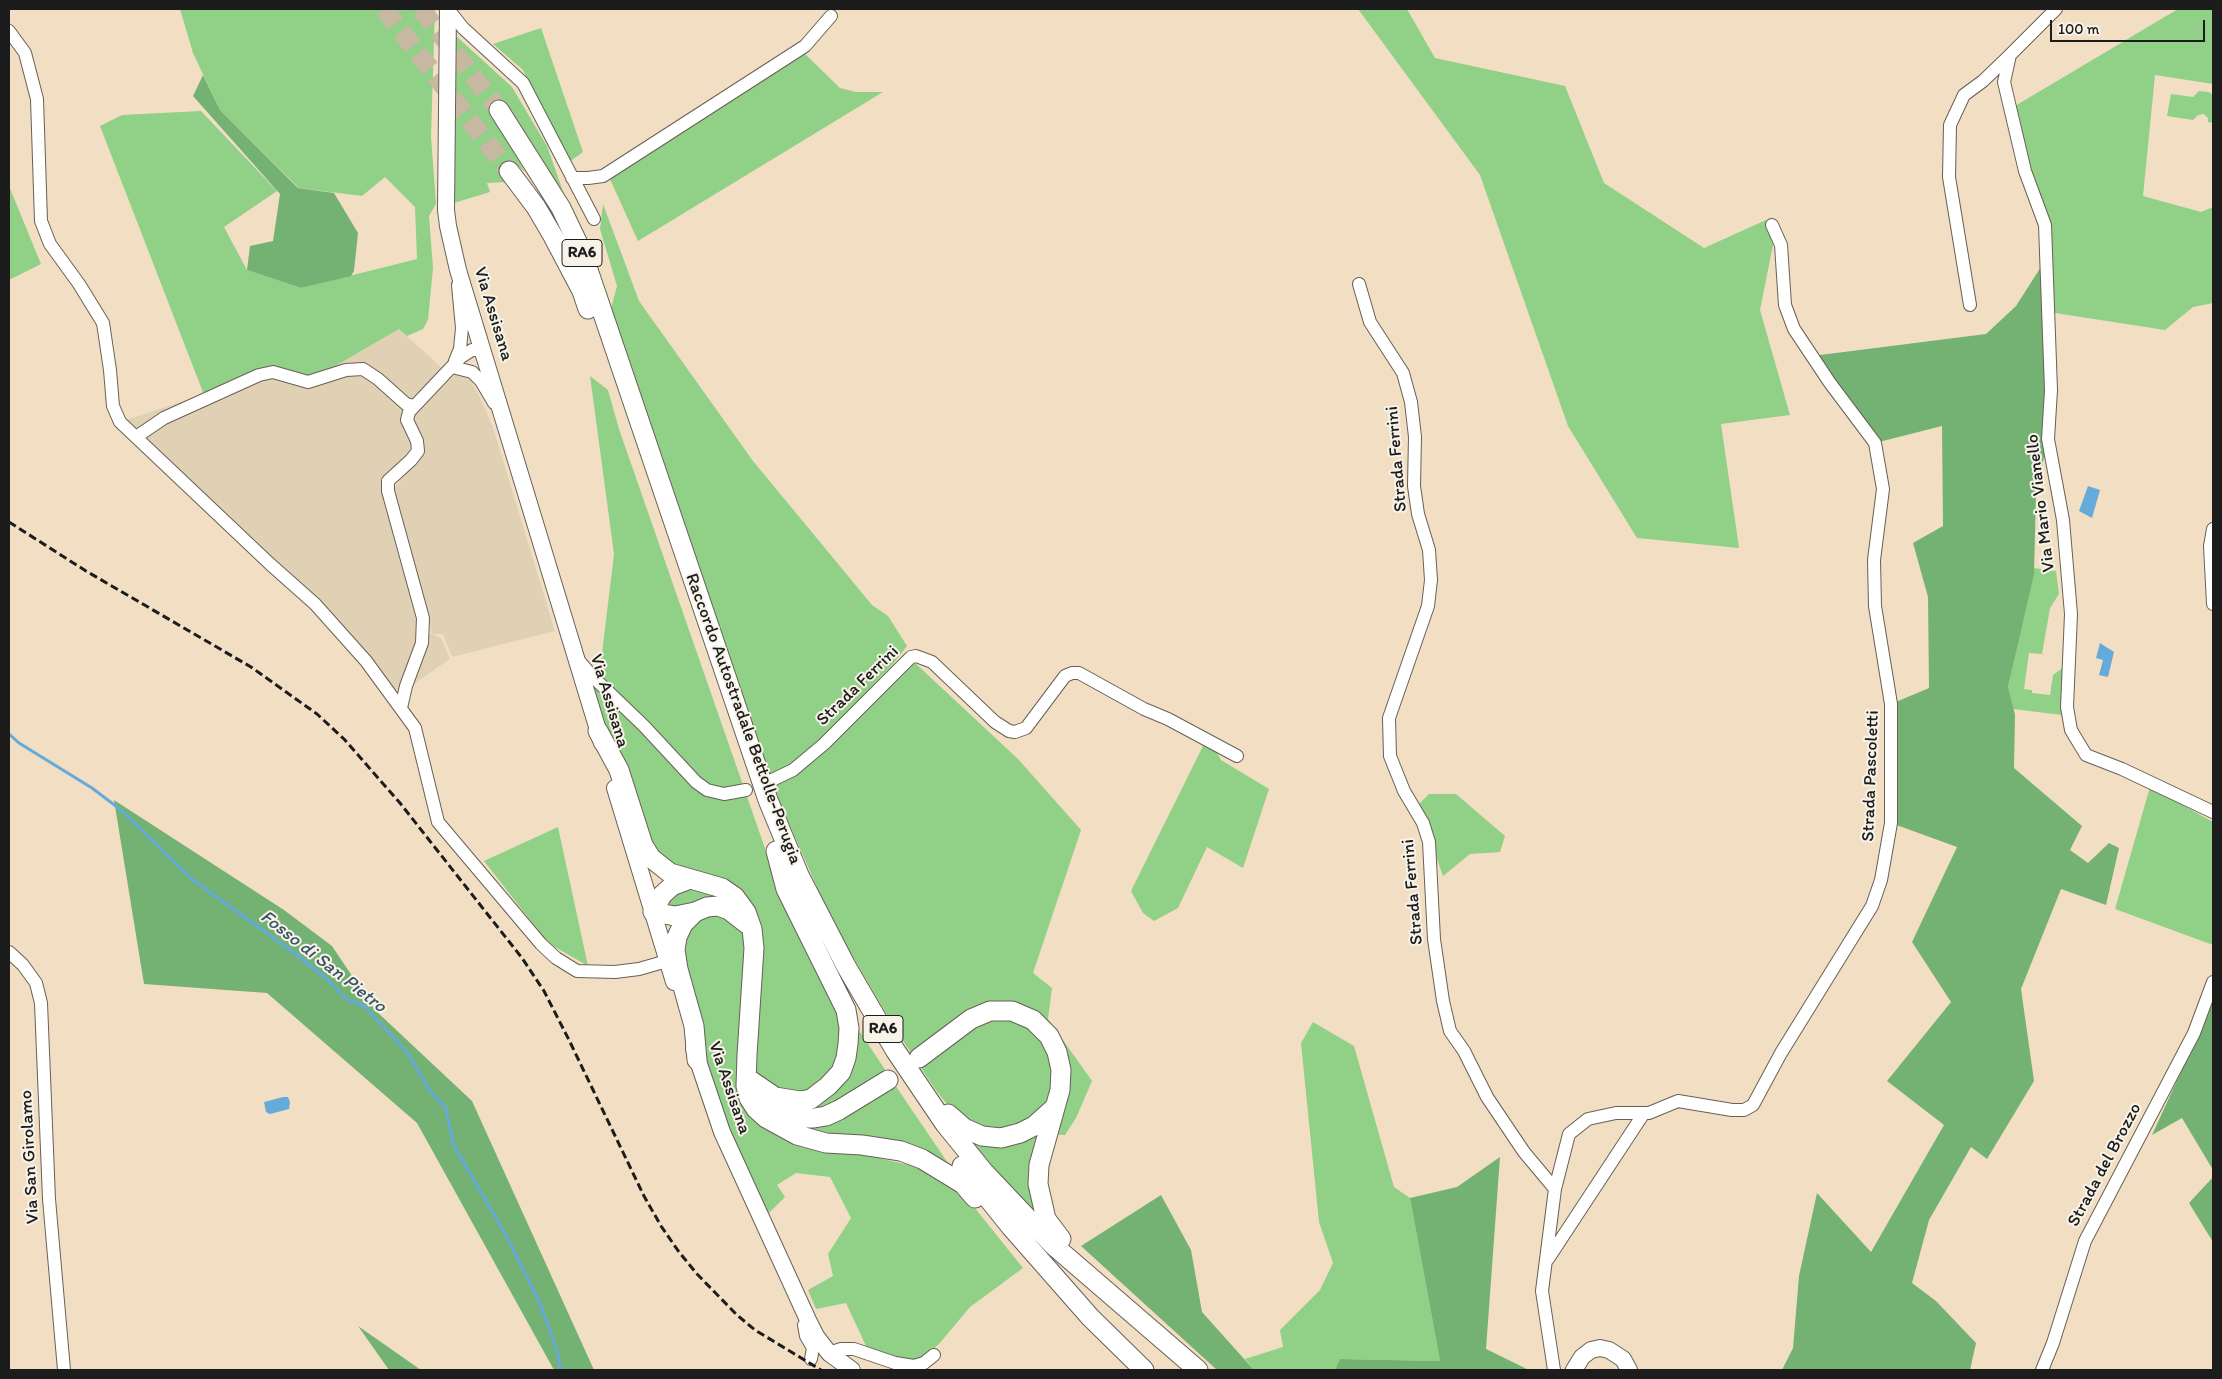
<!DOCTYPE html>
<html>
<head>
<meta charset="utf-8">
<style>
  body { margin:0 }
  #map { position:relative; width:2222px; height:1379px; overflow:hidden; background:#f2dfc3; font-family:Itim,sans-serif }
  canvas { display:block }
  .frame { position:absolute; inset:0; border:10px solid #1c1c1c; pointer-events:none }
  .scale { position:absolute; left:2050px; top:20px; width:155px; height:22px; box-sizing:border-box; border:2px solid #1c1c1c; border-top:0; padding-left:6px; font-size:15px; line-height:18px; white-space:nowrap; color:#1c1c1c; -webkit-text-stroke:4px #f7f3e8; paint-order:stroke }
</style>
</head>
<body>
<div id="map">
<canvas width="2222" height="1379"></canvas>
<div class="frame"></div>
<div class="scale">100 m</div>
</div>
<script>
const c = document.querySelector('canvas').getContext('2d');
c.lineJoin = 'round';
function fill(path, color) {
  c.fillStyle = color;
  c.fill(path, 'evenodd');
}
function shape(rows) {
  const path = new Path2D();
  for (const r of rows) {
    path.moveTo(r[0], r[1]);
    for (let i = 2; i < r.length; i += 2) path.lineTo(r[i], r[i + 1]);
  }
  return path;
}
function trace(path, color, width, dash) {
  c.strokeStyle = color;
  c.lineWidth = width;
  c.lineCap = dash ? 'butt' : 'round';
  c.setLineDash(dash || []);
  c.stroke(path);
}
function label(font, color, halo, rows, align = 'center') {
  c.font = font + ' Itim,sans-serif';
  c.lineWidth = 4;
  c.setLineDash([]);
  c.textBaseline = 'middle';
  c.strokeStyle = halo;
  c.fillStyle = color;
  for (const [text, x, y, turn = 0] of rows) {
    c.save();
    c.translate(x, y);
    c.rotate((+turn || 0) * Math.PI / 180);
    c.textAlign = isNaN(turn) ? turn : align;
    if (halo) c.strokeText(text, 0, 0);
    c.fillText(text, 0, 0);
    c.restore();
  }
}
fill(shape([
  [399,329,444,370,404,409,401,416,413,444,413,451,384,481,381,486,411,594,419,630,432,634,396,503,395,488,424,449,413,417,455,375,469,379,478,393,493,427,555,631,452,657,443,634,433,634,441,638,450,659,412,685,395,690,369,657,120,422,273,372,308,382]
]), '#e0d1b4');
fill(shape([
  [180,9,435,9,431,136,436,204,429,216,433,268,428,320,423,329,407,336,399,329,308,382,273,372,206,400,100,126,122,115,201,111,277,191,224,227,247,270,301,288,417,259,415,207,385,177,362,196,299,188,220,110,193,53],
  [1358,9,1407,9,1435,58,1565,86,1604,183,1704,248,1766,220,1774,240,1760,310,1790,415,1721,424,1739,548,1637,538,1568,426,1480,175],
  [2178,9,2213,9,2213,84,2155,75,2143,196,2201,212,2213,207,2213,303,2193,307,2165,330,2055,313,2048,225,2029,171,2015,106],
  [541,28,583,152,569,162,523,70,493,44],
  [455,35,512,87,547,146,565,197,502,105,494,116,525,172,516,164,512,167,507,182,487,183,490,192,454,203],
  [803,52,840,88,856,92,883,92,638,241,610,179],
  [2199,91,2209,92,2213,95,2213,123,2208,122,2208,118,2204,114,2198,115,2193,120,2167,116,2171,94,2193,97],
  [9,186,41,264,9,280],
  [603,204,639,301,753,461,872,605,888,616,907,646,893,664,830,730,841,736,915,663,1018,759,1081,830,1033,973,1052,988,1048,1019,1092,1081,1076,1118,1065,1135,1042,1134,1043,1225,965,1138,986,1133,961,1122,935,1089,899,1035,833,923,770,781,692,547,610,312,617,286,600,229],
  [590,376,608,390,619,429,775,877,842,1013,843,1037,833,1077,797,1098,763,1083,755,1070,752,913,662,864,602,730,591,688,600,670,614,554],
  [2034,568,2056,571,2059,594,2050,608,2042,654,2029,653,2024,689,2032,690,2032,693,2050,695,2053,675,2064,667,2062,715,2013,709,2008,687],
  [1205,742,1216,751,1221,760,1269,789,1243,868,1207,847,1178,908,1154,921,1143,913,1131,891],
  [2150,787,2213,822,2213,945,2115,909],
  [1429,794,1456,794,1505,836,1500,852,1470,854,1443,876,1418,805],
  [558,827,588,966,548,943,484,861],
  [683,885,730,898,668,909,666,897],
  [716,913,743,928,748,946,736,1081,742,1100,756,1120,777,1135,797,1144,856,1153,931,1170,970,1202,1023,1268,970,1307,939,1344,919,1361,900,1360,867,1348,846,1303,816,1309,808,1290,833,1276,828,1254,851,1218,830,1177,796,1173,777,1185,785,1197,768,1214,721,1114,704,1057,680,942,702,914],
  [1313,1022,1354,1046,1394,1187,1410,1198,1440,1361,1341,1359,1335,1370,1254,1370,1245,1359,1283,1347,1280,1330,1320,1290,1333,1263,1319,1222,1301,1043],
  [856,1026,886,1071,842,1102,819,1110,801,1110,818,1098],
  [893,1082,952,1169,798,1132,798,1122]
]), '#90d087');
fill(shape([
  [203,75,220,110,298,188,334,193,358,233,354,271,351,276,301,288,247,270,250,246,273,241,280,194,193,96],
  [2046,259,2048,439,2036,494,2034,574,2008,687,2015,715,2014,768,2082,826,2070,850,2088,863,2109,843,2119,848,2106,905,2061,889,2021,989,2034,1081,1987,1159,1971,1147,1929,1220,1912,1283,1936,1301,1976,1343,1970,1370,1782,1370,1793,1348,1799,1276,1817,1193,1871,1252,1944,1125,1887,1081,1951,1002,1912,942,1957,847,1891,823,1891,704,1929,688,1928,597,1913,543,1943,526,1942,426,1875,443,1812,356,1986,334,2016,306],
  [114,800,284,910,332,946,375,1010,472,1101,594,1370,554,1370,417,1123,267,993,144,984],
  [2213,1002,2213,1170,2182,1118,2152,1135],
  [1500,1157,1486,1349,1529,1370,1335,1370,1340,1359,1440,1361,1410,1198,1457,1187],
  [2213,1177,2213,1242,2189,1203],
  [1161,1195,1191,1250,1202,1312,1254,1370,1217,1370,1081,1246],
  [358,1326,421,1370,389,1370]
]), '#74b274');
fill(shape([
  [2088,486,2100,490,2092,518,2079,511],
  [2100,643,2114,652,2108,677,2099,675,2103,660,2096,658],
  [283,1097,288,1097,290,1102,289,1109,270,1114,266,1112,264,1102]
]), '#64aada');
trace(shape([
  [9,734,19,743,92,788,121,810,193,880,297,955,329,981,346,999,364,1006,407,1052,430,1091,446,1108,453,1144,507,1237,539,1301,557,1351,561,1370]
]), '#64aada', 3);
trace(shape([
  [384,9,509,171],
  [421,9,499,110]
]), '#c7b8a2', 19, [19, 9]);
const minor = shape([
  [448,9,463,28,523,83,594,219],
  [2056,9,2010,55,2004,82,2025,171,2045,225,2051,390,2048,439,2063,520,2071,614,2067,707,2071,730,2086,755,2122,769,2213,812],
  [9,31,25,53,37,99,41,221,50,244,79,284,103,323,110,370,113,406,120,422,270,564,315,604,366,661,415,728,438,822,541,944,556,958,577,971,615,972,639,969,667,961],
  [572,178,588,178,603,176,805,46,831,16],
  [1359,284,1370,322,1403,373,1411,402,1415,437,1414,486,1418,514,1429,550,1431,580,1428,606,1389,718,1390,756,1404,791,1423,823,1429,842,1434,939,1443,1001,1450,1031,1464,1051,1487,1097,1524,1152,1555,1189,1542,1291,1554,1370],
  [1970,305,1949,177,1950,125,1964,95,1983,81,2010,55],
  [455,361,460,349,462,328,458,285],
  [452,367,472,372,481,381,494,403],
  [136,437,164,418,259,375,273,372,308,382,346,370,363,369,378,379,406,404,414,406],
  [2213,529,2210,546,2213,604],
  [579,661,594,678,644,726,696,782,707,790,724,794,746,790],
  [401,708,406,686,422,643,423,618,388,491,388,481,411,460,418,451,417,441,407,420,409,412,461,357,472,350,484,350],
  [770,781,793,770,824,744,911,657,916,656,932,662,995,722,1009,731,1015,732,1026,728,1065,676,1072,673,1079,673,1144,709,1168,719,1237,756],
  [9,952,23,965,36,983,41,1003,49,1199,64,1370],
  [1555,1189,1569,1134,1588,1119,1616,1113,1649,1113,1678,1101,1732,1110,1744,1110,1753,1105,1781,1053,1872,906,1881,880,1891,823,1891,704,1875,606,1874,560,1883,489,1875,443,1830,383,1794,329,1785,305,1781,245,1772,225],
  [1548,1259,1644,1113],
  [808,1320,804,1325,806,1336,813,1348,811,1359],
  [829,1353,841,1349,854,1349,895,1363,914,1366,924,1363,934,1355],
  [2042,1370,2053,1343,2085,1241,2194,1033,2213,982]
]);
const major = shape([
  [448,9,446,210,448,226,458,270,602,743],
  [615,788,674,982],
  [694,1049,722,1132,808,1320,816,1336,829,1353,852,1370],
  [1574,1370,1582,1357,1591,1350,1600,1348,1609,1350,1623,1359,1629,1370]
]);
const highway = shape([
  [499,110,561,208,582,252,768,800,799,875,846,966,895,1050,945,1124,984,1172,1053,1245,1198,1370],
  [509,171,536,207,553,236,582,291,588,309],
  [598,731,619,770,643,845,651,858,670,873,722,888,735,897,746,912,752,929,754,948,747,1055,746,1086,749,1098,756,1109,766,1118,797,1135,826,1143,862,1145,901,1151,922,1159,963,1184,975,1198],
  [690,879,672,886,662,895,653,912,675,916,695,912],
  [919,1058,971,1019,990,1011,1012,1011,1033,1020,1049,1036,1057,1052,1061,1070,1060,1090,1039,1165,1038,1184,1046,1219,1061,1239],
  [697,1060,694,1026,678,969,675,950,677,937,683,924,695,912,707,907,718,906,729,910,747,924],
  [750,1080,775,1097,800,1101,811,1099,828,1086,841,1072,846,1058,848,1044,849,1028,846,1010,786,889,776,851],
  [762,1098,770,1105,783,1113,799,1118,814,1118,826,1116,839,1110,888,1080],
  [948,1114,964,1128,982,1136,1001,1138,1020,1133,1034,1126,1054,1108],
  [962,1166,1011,1227,1090,1317,1144,1370]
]);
trace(minor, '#676056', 14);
trace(major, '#676056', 18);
trace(highway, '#676056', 21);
trace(minor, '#fff', 12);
trace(major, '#fff', 16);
trace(highway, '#fff', 19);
trace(shape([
  [9,522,86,571,251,667,317,714,344,739,400,803,522,958,544,991,569,1040,644,1196,661,1226,679,1252,697,1274,737,1315,755,1330,821,1370]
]), '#1c1c1c', 3, [8, 4]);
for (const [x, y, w] of [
  [582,253,40],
  [883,1029,40]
]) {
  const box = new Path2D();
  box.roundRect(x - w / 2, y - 13.5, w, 27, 4);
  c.fillStyle = '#f7f3e8';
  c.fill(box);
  trace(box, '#1c1c1c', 1);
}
label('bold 16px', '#1c1c1c', null, [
  ["RA6",582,253],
  ["RA6",883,1029]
]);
label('18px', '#1c1c1c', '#f7f3e8', [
  ["Via Assisana",493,314,73],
  ["Strada Ferrini",1397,459,-95],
  ["Via Mario Vianello",2041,503,-97],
  ["Strada Ferrini",858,686,-44],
  ["Via Assisana",609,701,73],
  ["Raccordo Autostradale Bettolle-Perugia",743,719,70],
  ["Strada Pascoletti",1871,776,-88],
  ["Strada Ferrini",1413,892,-95],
  ["Via Assisana",729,1088,71],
  ["Via San Girolamo",30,1157,-93],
  ["Strada del Brozzo",2105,1165,-62]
]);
label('italic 19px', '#395568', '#f7f3e8', [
  ["Fosso di San Pietro",323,962,38]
]);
</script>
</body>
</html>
